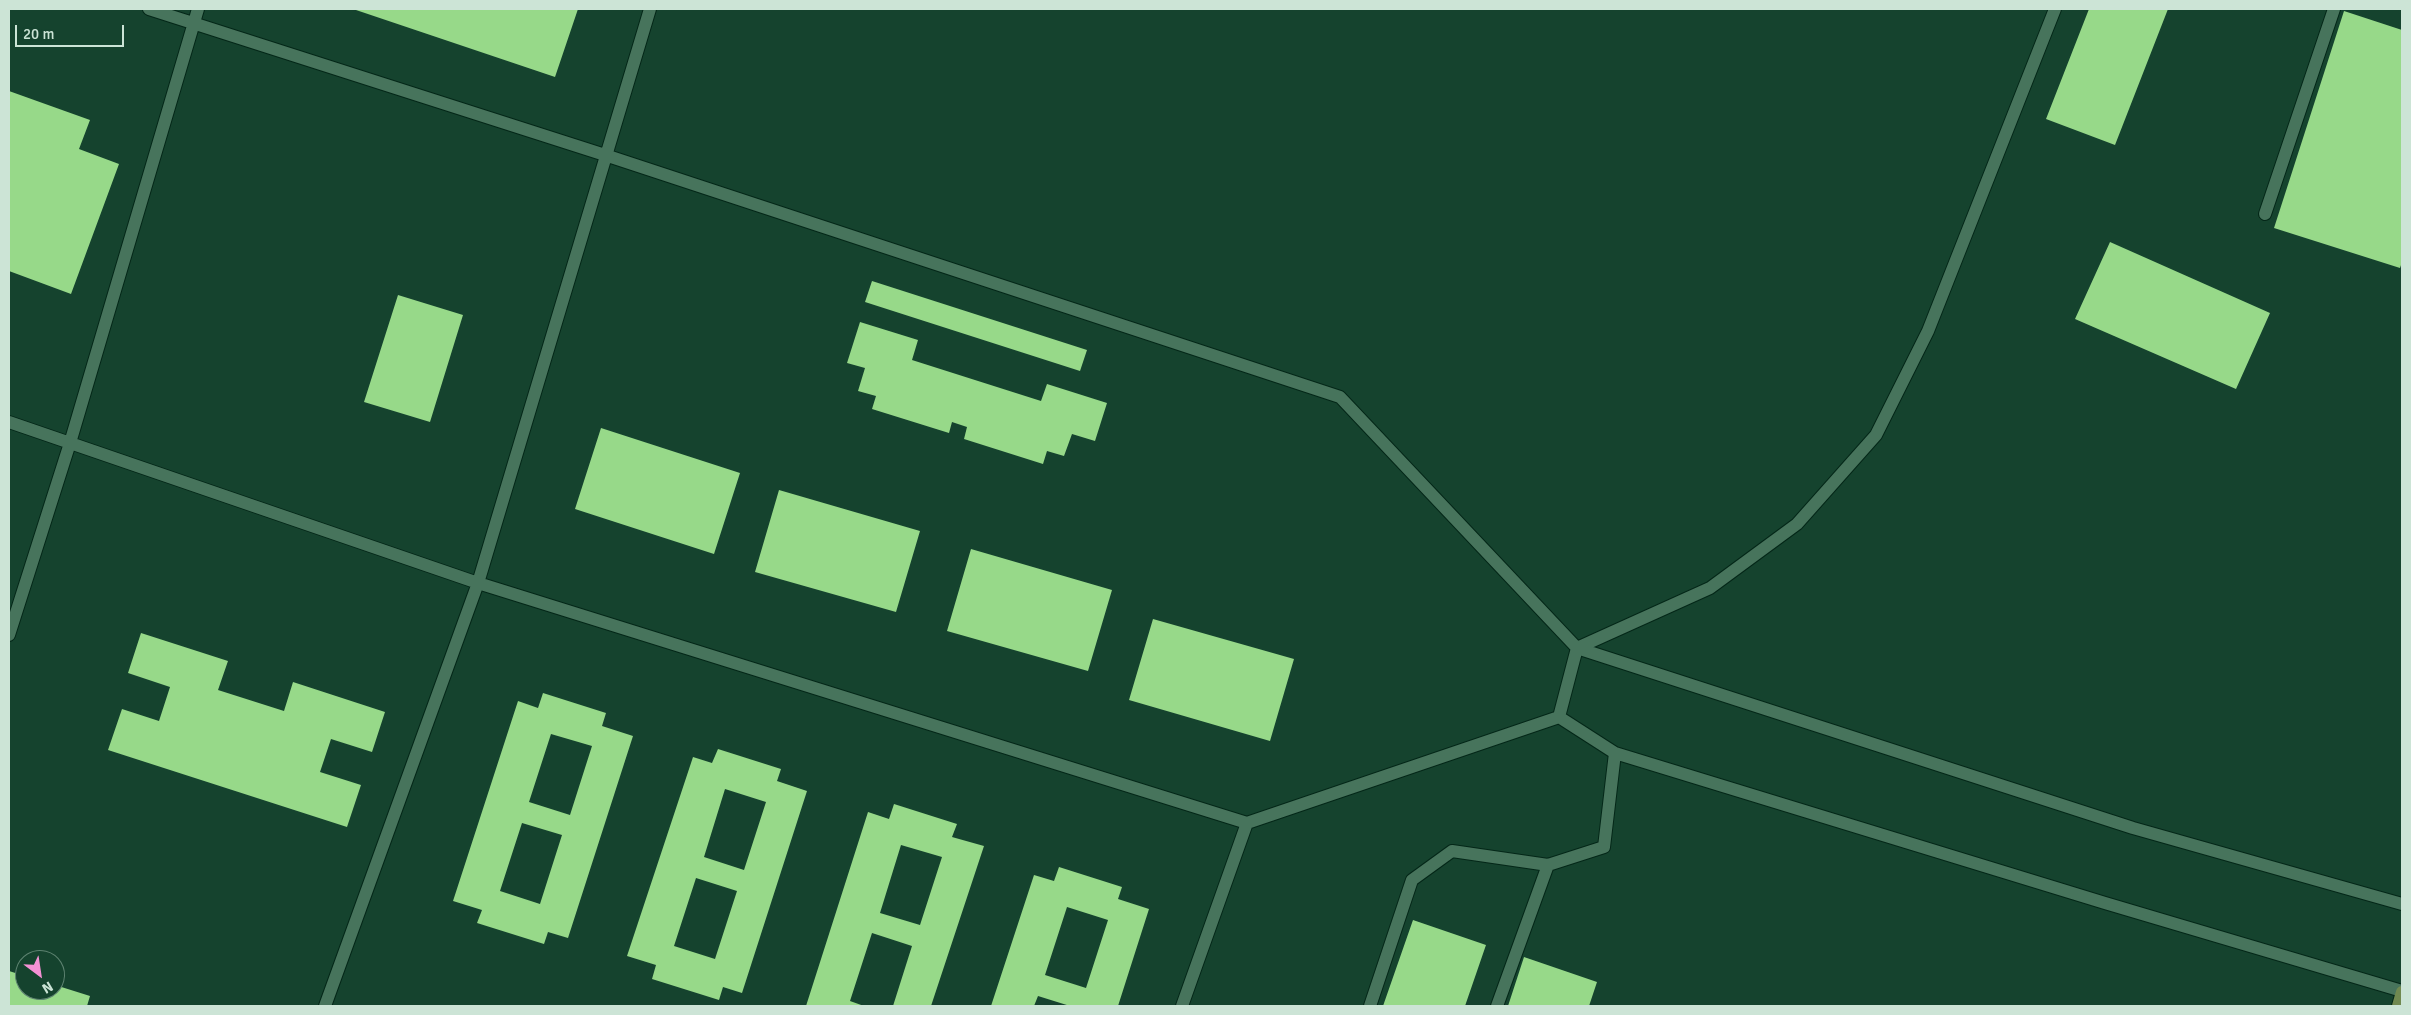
<!DOCTYPE html>
<html>
<head>
<meta charset="utf-8">
<style>
  body { margin:0 }
  #map { position:relative; width:2411px; height:1015px; overflow:hidden; background:#15432e; font-family:Signika,sans-serif }
  canvas { display:block }
  .frame { position:absolute; inset:0; border:10px solid #cce4d6; pointer-events:none }
  .north { position:absolute; left:15px; top:950px; width:50px; height:50px; box-sizing:border-box; background:#15432e; border:1px solid #5e8371; border-radius:50%; rotate:149deg; font-size:14px; font-weight:700; line-height:20px; text-align:center; color:#cce4d6 }
  .north::after { content:''; display:block; margin:auto; width:18px; height:22px; background:#f491d4; clip-path:polygon(50% 0,100% 100%,50% 72%,0 100%) }
  .scale { position:absolute; left:15px; top:25px; width:109px; height:22px; box-sizing:border-box; border:2px solid #cce4d6; border-top:0; padding-left:6px; font-size:15px; line-height:18px; white-space:nowrap; color:#cce4d6; -webkit-text-stroke:4px #15432e; paint-order:stroke }
</style>
</head>
<body>
<div id="map">
<canvas width="2411" height="1015"></canvas>
<div class="frame"></div>
<div class="north">N</div>
<div class="scale">20 m</div>
</div>
<script>
const c = document.querySelector('canvas').getContext('2d');
c.lineJoin = 'round';
function fill(path, color) {
  c.fillStyle = color;
  c.fill(path, 'evenodd');
}
function shape(rows) {
  const path = new Path2D();
  for (const r of rows) {
    path.moveTo(r[0], r[1]);
    for (let i = 2; i < r.length; i += 2) path.lineTo(r[i], r[i + 1]);
  }
  return path;
}
function trace(path, color, width, dash) {
  c.strokeStyle = color;
  c.lineWidth = width;
  c.lineCap = dash ? 'butt' : 'round';
  c.setLineDash(dash || []);
  c.stroke(path);
}
fill(shape([
  [353,9,578,9,555,77],
  [2089,9,2168,9,2115,145,2046,119],
  [2344,11,2402,30,2402,262,2400,268,2274,228],
  [9,91,90,120,79,149,119,164,71,294,9,271],
  [2110,242,2270,313,2236,389,2075,319],
  [872,281,1087,350,1080,371,865,302],
  [398,295,463,315,430,422,364,402],
  [860,322,918,340,912,360,1041,401,1047,384,1107,403,1095,441,1072,434,1064,456,1047,451,1043,464,964,439,967,427,952,422,949,433,872,409,876,396,858,391,865,368,847,363],
  [601,428,740,473,714,554,575,509],
  [779,490,920,531,896,612,755,572],
  [971,549,1112,590,1088,671,947,631],
  [1153,619,1294,659,1270,741,1129,700],
  [141,633,228,661,218,690,284,711,293,682,385,712,372,752,331,739,320,772,361,785,347,827,108,750,122,709,159,721,170,687,128,673],
  [543,693,606,713,602,726,633,736,568,938,548,932,544,944,477,923,482,910,453,901,518,701,538,708],
  [551,734,592,746,570,815,529,802],
  [522,823,562,835,540,904,500,891],
  [718,749,781,769,777,781,807,791,742,993,723,987,719,1000,652,979,656,965,627,956,693,757,712,763],
  [725,789,766,802,744,870,704,857],
  [696,878,737,891,715,959,674,946],
  [894,804,957,824,952,837,984,846,931,1006,893,1006,912,946,872,933,850,1001,864,1006,806,1006,868,812,889,819],
  [901,845,942,857,920,925,880,913],
  [1059,867,1122,887,1118,899,1149,909,1118,1006,1070,1006,1038,996,1034,1006,991,1006,1034,875,1054,881],
  [1067,907,1108,920,1086,988,1045,975],
  [1413,920,1486,945,1465,1006,1383,1006],
  [1524,957,1597,982,1589,1006,1508,1006],
  [9,971,25,976,25,990,55,990,55,985,90,996,87,1006,9,1006]
]), '#97d989');
const lane = shape([
  [149,9,605,155,1340,397,1577,648,2133,828,2402,904],
  [2265,214,2334,9],
  [9,422,478,583,1247,823,1559,717,1615,753,2105,903,2402,991],
  [9,635,70,443,198,9],
  [1559,717,1577,648,1710,588,1797,524,1876,435,1928,331,2055,9],
  [325,1006,478,583,650,9],
  [1182,1006,1247,823],
  [1370,1006,1412,880,1452,851,1548,865,1604,847,1615,753],
  [1497,1006,1548,865]
]);
const secondary = shape([
  [2398,1006,2402,992]
]);
trace(lane, '#042718', 14);
trace(secondary, '#042718', 14);
trace(lane, '#47745c', 12);
trace(secondary, '#708950', 12);
</script>
</body>
</html>
